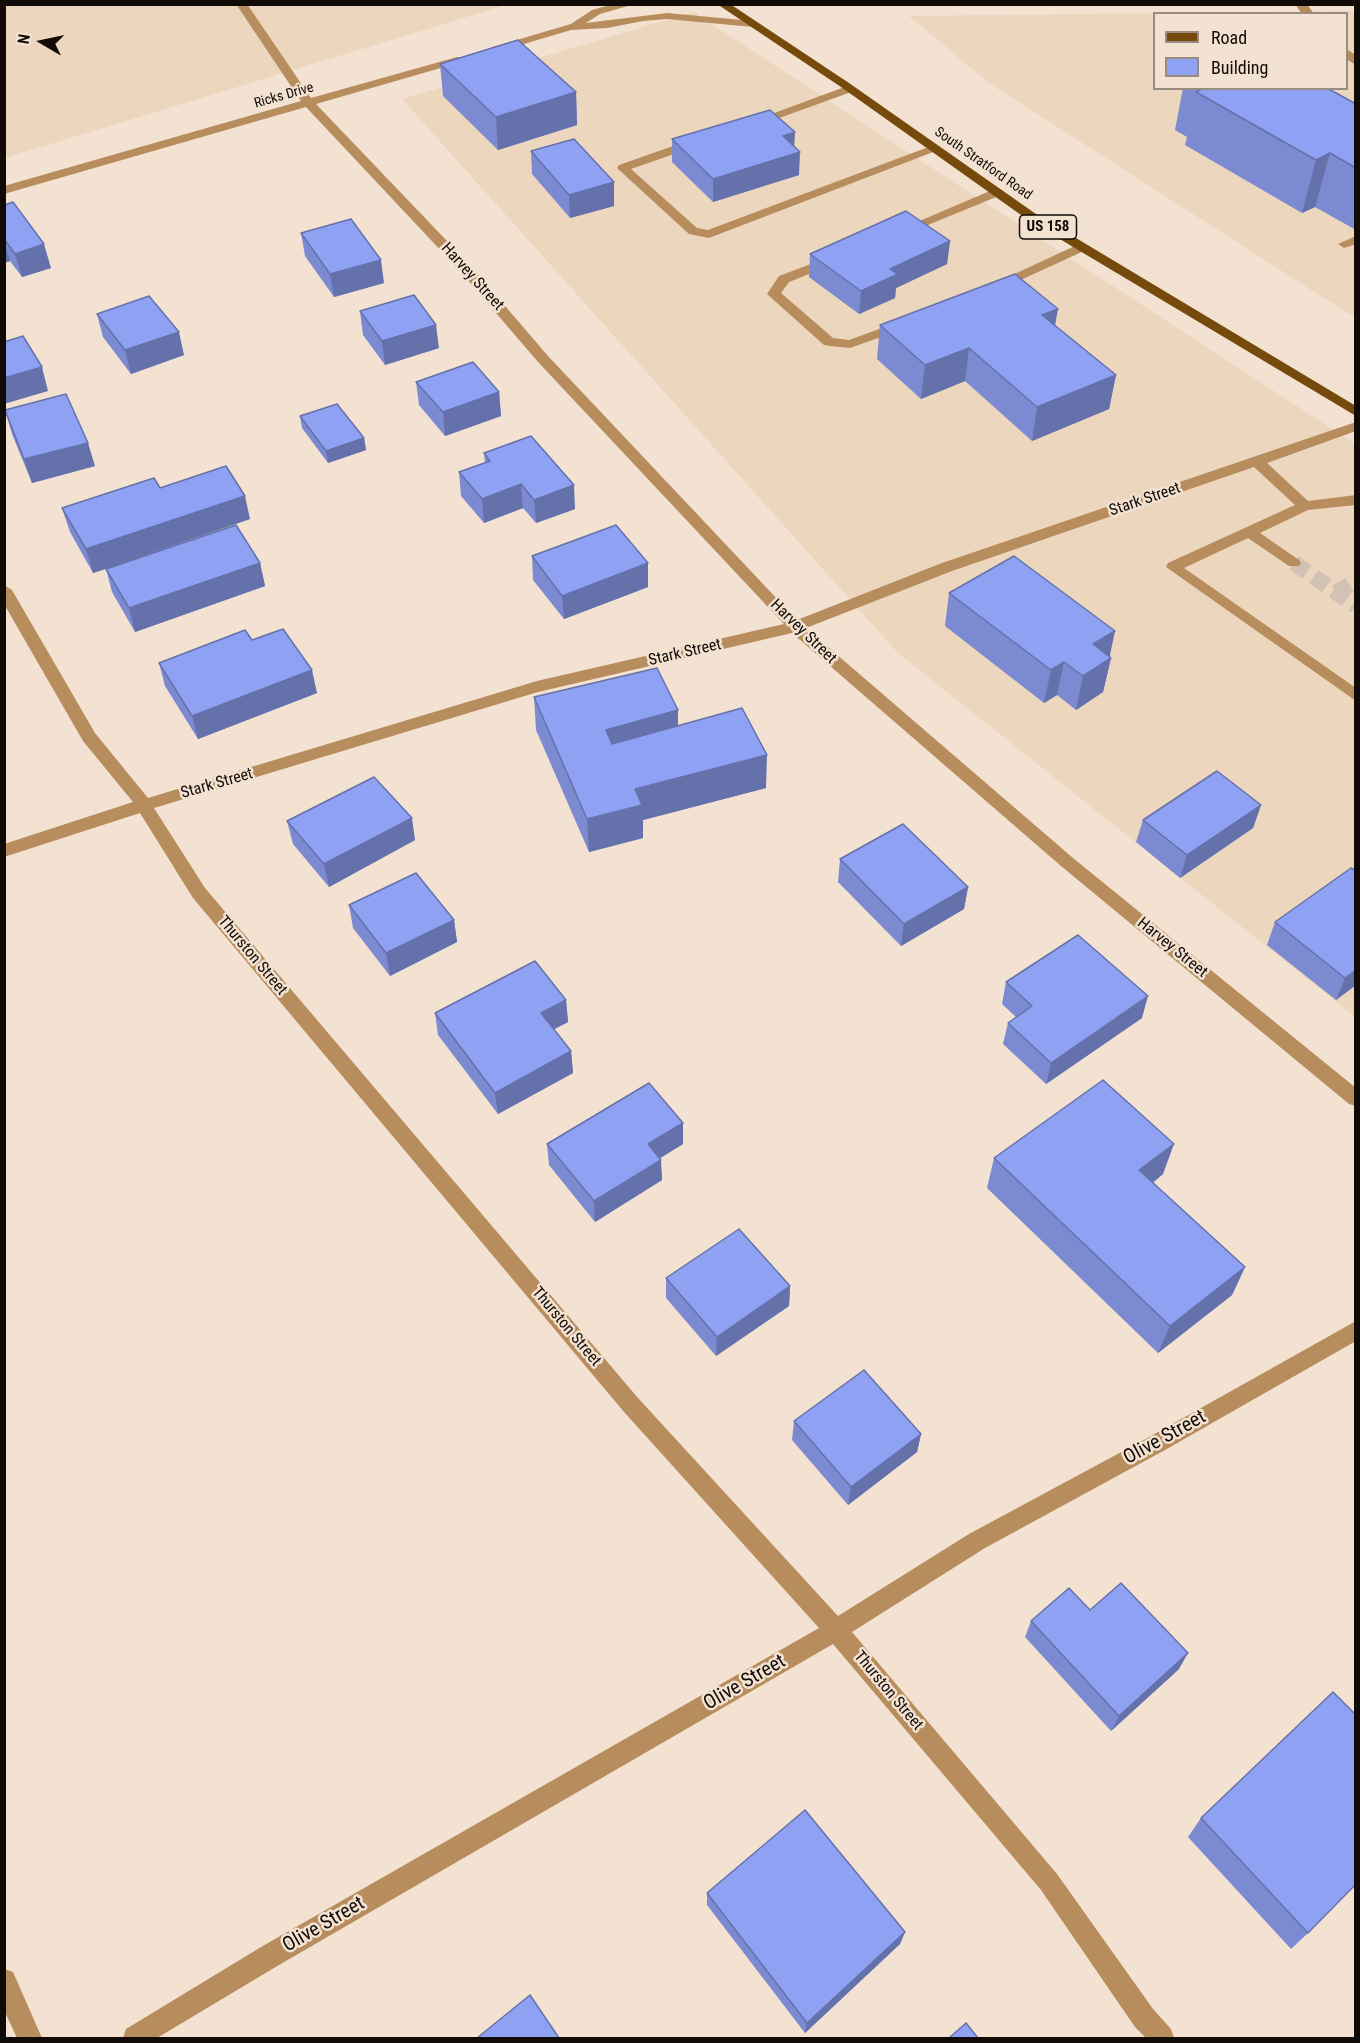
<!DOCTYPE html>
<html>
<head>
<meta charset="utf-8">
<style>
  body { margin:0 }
  #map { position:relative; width:1360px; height:2043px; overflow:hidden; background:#f3e2d1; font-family:"Roboto Condensed",sans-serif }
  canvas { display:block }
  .frame { position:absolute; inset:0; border:6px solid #100b06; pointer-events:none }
  .legend { position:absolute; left:1153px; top:12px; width:195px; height:78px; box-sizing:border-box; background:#f3e2d1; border:2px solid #988c80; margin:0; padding:8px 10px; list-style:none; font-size:18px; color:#100b06 }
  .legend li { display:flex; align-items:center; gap:12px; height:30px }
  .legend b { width:30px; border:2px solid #988c80 }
  .north { position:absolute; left:12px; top:12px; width:60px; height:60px; -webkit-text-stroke:4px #f3e2d1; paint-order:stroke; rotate:279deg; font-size:16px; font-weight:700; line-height:24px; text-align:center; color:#100b06 }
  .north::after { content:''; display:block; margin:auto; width:21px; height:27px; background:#100b06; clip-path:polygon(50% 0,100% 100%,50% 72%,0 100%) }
</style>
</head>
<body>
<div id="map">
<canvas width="1360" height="2043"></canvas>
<div class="frame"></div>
<ul class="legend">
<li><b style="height:8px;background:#764a0c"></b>Road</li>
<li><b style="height:16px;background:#8fa1f3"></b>Building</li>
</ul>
<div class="north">N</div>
</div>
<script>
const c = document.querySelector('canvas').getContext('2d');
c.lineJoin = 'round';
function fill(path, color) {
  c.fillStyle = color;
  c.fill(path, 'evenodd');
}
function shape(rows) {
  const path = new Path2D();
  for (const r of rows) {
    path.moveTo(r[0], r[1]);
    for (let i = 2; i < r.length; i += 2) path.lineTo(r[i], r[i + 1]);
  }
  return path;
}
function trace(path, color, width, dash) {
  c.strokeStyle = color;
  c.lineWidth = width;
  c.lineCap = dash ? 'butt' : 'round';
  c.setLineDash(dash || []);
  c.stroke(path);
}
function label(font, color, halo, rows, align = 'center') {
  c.font = font + ' "Roboto Condensed",sans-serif';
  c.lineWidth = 5;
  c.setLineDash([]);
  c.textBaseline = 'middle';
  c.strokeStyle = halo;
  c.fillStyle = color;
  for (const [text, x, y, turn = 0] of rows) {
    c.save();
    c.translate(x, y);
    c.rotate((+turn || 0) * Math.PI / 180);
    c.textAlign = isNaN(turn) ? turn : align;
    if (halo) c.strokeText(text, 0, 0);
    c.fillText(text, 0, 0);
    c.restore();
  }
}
fill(shape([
  [5,5,506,5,5,158],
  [1355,11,1355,318,989,83,909,16],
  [1154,14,1346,14,1346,88,1154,88],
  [693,12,1355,444,1355,1017,898,653,402,99]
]), '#ecd6be');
trace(shape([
  [1294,563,1356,606],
  [1336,593,1356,581]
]), '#d1c2b3', 16, [16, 8]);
fill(shape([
  [236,4,247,4,311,98,457,57,465,57,465,61,316,104,470,265,548,356,797,620,942,563,1356,422,1356,431,1267,463,1308,501,1356,495,1356,505,1308,510,1260,533,1299,560,1301,563,1299,566,1289,566,1248,538,1184,568,1356,688,1356,701,1166,567,1168,563,1295,505,1254,467,952,571,806,628,1073,858,1356,1088,1356,1106,1349,1104,1061,866,792,633,538,692,154,808,205,888,638,1398,838,1616,969,1534,1151,1436,1356,1321,1356,1341,1165,1450,985,1548,852,1632,1057,1874,1153,2009,1171,2029,1174,2038,1146,2038,1135,2027,1041,1890,833,1644,279,1965,157,2038,123,2038,126,2029,261,1947,819,1628,624,1412,193,898,140,813,4,857,4,844,133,802,83,741,4,604,4,585,12,590,95,733,148,798,537,681,784,624,538,362,460,271,306,107,4,194,4,186,301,101,236,4],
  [614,4,635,4,600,14,586,23,667,13,753,21,759,24,753,27,667,19,643,21,607,28,571,30,497,52,491,49,493,47,571,24,592,10,614,4],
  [1295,4,1307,4,1314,14,1302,14,1295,4],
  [1346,49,1356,55,1356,65,1346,59,1346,49],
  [850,85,856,89,854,91,757,126,753,127,747,123,850,85],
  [696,138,700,139,700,145,631,169,697,228,708,230,931,146,939,146,941,149,709,238,689,234,617,168,619,165,696,138],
  [997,188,1003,192,1001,195,906,234,902,235,896,231,997,188],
  [1356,236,1356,244,1344,248,1338,244,1356,236],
  [1081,243,1087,247,1086,250,1001,289,996,290,989,286,1081,243],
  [832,256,837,257,838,260,837,263,789,282,781,293,833,338,849,340,901,321,906,322,908,325,906,328,850,348,829,346,824,345,767,294,779,276,832,256],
  [4,1969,13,1972,42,2038,17,2038,4,2010,4,1969]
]), '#b78d5e');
fill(shape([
  [717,4,730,4,849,83,1036,214,1356,406,1356,416,1028,220,841,87,717,4]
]), '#764a0c');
fill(shape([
  [440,64,576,92,577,125,498,150,443,96],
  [1183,88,1327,88,1356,104,1356,230,1315,207,1302,213,1185,145,1187,137,1175,130],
  [672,139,795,147,799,175,713,202,672,162],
  [531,151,614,206,570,218,532,174],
  [4,205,51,268,22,277,10,261,4,263],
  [301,233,384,283,334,297,305,256],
  [950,241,947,264,896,288,895,298,859,314,809,277,810,254],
  [360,311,439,348,385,365,363,335],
  [97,314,184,355,131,374,103,337],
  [880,325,1055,325,1116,375,1109,409,1032,441,965,381,921,399,877,359],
  [416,382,499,392,501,416,445,436,419,405],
  [5,410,95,466,32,483,12,434],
  [300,416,364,438,366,450,328,463,302,428],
  [484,453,575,509,536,523,523,508,484,523,461,496,459,472,485,463],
  [160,488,250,519,113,566,260,563,265,586,135,632,112,592,106,569,93,573,70,532,62,508],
  [532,556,648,587,564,619,533,580],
  [949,593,1109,657,1111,658,1103,692,1076,710,1057,695,1044,703,945,626],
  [159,663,317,693,198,739,165,686],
  [534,697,678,710,678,725,766,788,643,820,643,838,589,852,536,730],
  [1261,805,1253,828,1180,878,1136,842,1143,820],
  [287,821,415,840,329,887,293,844],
  [840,859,968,887,964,909,901,946,838,882],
  [349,905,454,920,457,942,390,976,353,928],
  [1275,922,1356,985,1336,1000,1267,945],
  [1006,982,1142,1018,1046,1084,1003,1044,1008,1023,1016,1017,1002,1004],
  [566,1000,568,1022,554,1029,571,1051,573,1073,498,1114,438,1035,435,1013],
  [547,1144,683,1144,660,1158,662,1180,595,1222,549,1165],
  [994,1158,1163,1174,1153,1183,1245,1267,1232,1295,1158,1353,987,1188],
  [666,1278,790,1286,789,1306,716,1356,666,1298],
  [794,1421,921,1434,917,1452,848,1505,792,1440],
  [1090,1610,1179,1669,1111,1731,1025,1637,1031,1621],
  [1201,1818,1308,1933,1291,1949,1188,1837],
  [707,1893,905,1932,900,1944,805,2033,707,1905]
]), '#7b8ad1');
fill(shape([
  [576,92,577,125,498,150,496,117],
  [795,132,794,153,800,152,799,175,713,202,713,179,783,136],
  [1330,153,1315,207,1302,213,1316,160],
  [614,182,614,206,570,218,569,195],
  [950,241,947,264,896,288,895,298,859,314,861,291,890,269],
  [4,242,10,261,4,263],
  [44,244,51,268,22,277,15,254],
  [381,260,384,283,334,297,330,274],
  [1058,309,1052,342,1042,315],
  [436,325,439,348,385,365,382,341],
  [179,332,184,355,131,374,125,350],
  [969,348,965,381,921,399,925,365],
  [42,367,48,391,4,404,4,378],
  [1116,375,1109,409,1032,441,1037,407],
  [499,392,501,416,445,436,443,412],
  [364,438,366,450,328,463,326,451],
  [88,443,95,466,32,483,24,459],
  [521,484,523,508,484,523,482,499],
  [574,485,575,509,536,523,534,500],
  [245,496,250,519,93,573,86,549],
  [260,563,265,586,135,632,129,608],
  [648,563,648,587,564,619,562,596],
  [1115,631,1109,660,1111,658,1103,692,1076,710,1083,676,1093,644],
  [1064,662,1057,695,1044,703,1051,670],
  [312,670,317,693,198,739,192,716],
  [678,710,678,743,607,763,606,730],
  [767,755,766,788,643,820,643,838,589,852,587,819,635,789],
  [1261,805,1253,828,1180,878,1187,855],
  [412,818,415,840,329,887,324,864],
  [968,887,964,909,901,946,904,924],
  [454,920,457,942,390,976,386,953],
  [1356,970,1356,985,1336,1000,1345,978],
  [1148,996,1142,1018,1046,1084,1051,1063],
  [566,1000,568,1022,543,1035,541,1013],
  [571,1051,573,1073,498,1114,495,1093],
  [683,1123,683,1144,649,1165,648,1144],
  [1174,1144,1163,1174,1129,1200,1139,1170],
  [661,1160,662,1180,595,1222,594,1201],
  [1245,1267,1232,1295,1158,1353,1170,1326],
  [790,1286,789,1306,716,1356,717,1337],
  [921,1434,917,1452,848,1505,851,1487],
  [1188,1653,1179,1669,1111,1731,1119,1716],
  [905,1932,900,1944,805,2033,807,2023]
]), '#6471aa');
const building = shape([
  [518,40,576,92,496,117,440,64,518,40],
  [1204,88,1327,88,1356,104,1356,168,1330,153,1316,160,1196,92,1204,88],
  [770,110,795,132,783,136,800,152,713,179,672,139,770,110],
  [574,139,614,182,569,195,531,151,574,139],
  [13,202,44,244,15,254,4,239,4,205,13,202],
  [906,211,950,241,890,269,898,274,861,291,810,254,906,211],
  [351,219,381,260,330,274,301,233,351,219],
  [1015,274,1058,309,1042,315,1116,375,1037,407,969,348,925,365,880,325,1015,274],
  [414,295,436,325,382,341,360,311,414,295],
  [149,296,179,332,125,350,97,314,149,296],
  [23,336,42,367,4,378,4,342,23,336],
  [473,362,499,392,443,412,416,382,473,362],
  [66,394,88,443,24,459,5,410,66,394],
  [337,404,364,438,326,451,300,416,337,404],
  [531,436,574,485,534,500,521,484,482,499,459,472,490,461,484,453,531,436],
  [226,466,245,496,86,549,62,508,154,478,160,488,226,466],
  [236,525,260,563,129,608,106,569,236,525],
  [616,525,648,563,562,596,532,556,616,525],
  [1014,556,1115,631,1093,644,1111,658,1083,676,1064,662,1051,670,949,593,1014,556],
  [283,629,312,670,192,716,159,663,245,630,252,640,283,629],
  [657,668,678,710,606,730,612,744,742,708,767,755,635,789,642,805,587,819,534,697,657,668],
  [1217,771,1261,805,1187,855,1143,820,1217,771],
  [374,777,412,818,324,864,287,821,374,777],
  [903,824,968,887,904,924,840,859,903,824],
  [1351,868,1356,871,1356,970,1345,978,1275,922,1351,868],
  [416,873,454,920,386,953,349,905,416,873],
  [1078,935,1148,996,1051,1063,1008,1023,1032,1006,1006,982,1078,935],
  [535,961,566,1000,541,1013,571,1051,495,1093,435,1013,535,961],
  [1103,1080,1174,1144,1139,1170,1245,1267,1170,1326,994,1158,1103,1080],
  [649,1083,683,1123,648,1144,661,1160,594,1201,547,1144,649,1083],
  [739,1229,790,1286,717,1337,666,1278,739,1229],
  [864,1370,921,1434,851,1487,794,1421,864,1370],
  [1121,1583,1188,1653,1119,1716,1031,1621,1069,1588,1090,1610,1121,1583],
  [1333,1692,1356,1715,1356,1884,1308,1933,1201,1818,1333,1692],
  [805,1810,905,1932,807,2023,707,1893,805,1810],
  [530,1995,559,2038,477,2038,530,1995],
  [966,2023,978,2038,949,2038,966,2023]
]);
fill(building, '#8fa1f3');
trace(building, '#6471aa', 1.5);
label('14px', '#100b06', '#f3e2d1', [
  ["Ricks Drive",284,96,-16],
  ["South Stratford Road",983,164,35]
]);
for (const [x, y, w] of [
  [1048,227,57]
]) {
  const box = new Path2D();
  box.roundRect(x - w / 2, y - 12, w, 24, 4.5);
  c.fillStyle = '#f3e2d1';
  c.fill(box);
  trace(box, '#100b06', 1.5);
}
label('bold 15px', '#100b06', null, [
  ["US 158",1048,227]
]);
label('16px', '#100b06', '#f3e2d1', [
  ["Harvey Street",472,277,48],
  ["Stark Street",1145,500,-19],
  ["Harvey Street",803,632,44],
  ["Stark Street",685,653,-13],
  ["Stark Street",217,784,-16],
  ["Harvey Street",1172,948,39],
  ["Thurston Street",252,956,50],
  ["Thurston Street",566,1327,50],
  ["Thurston Street",888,1691,50]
]);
label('20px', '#100b06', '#f3e2d1', [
  ["Olive Street",1165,1438,-29],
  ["Olive Street",745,1683,-30],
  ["Olive Street",324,1925,-30]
]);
</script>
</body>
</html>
